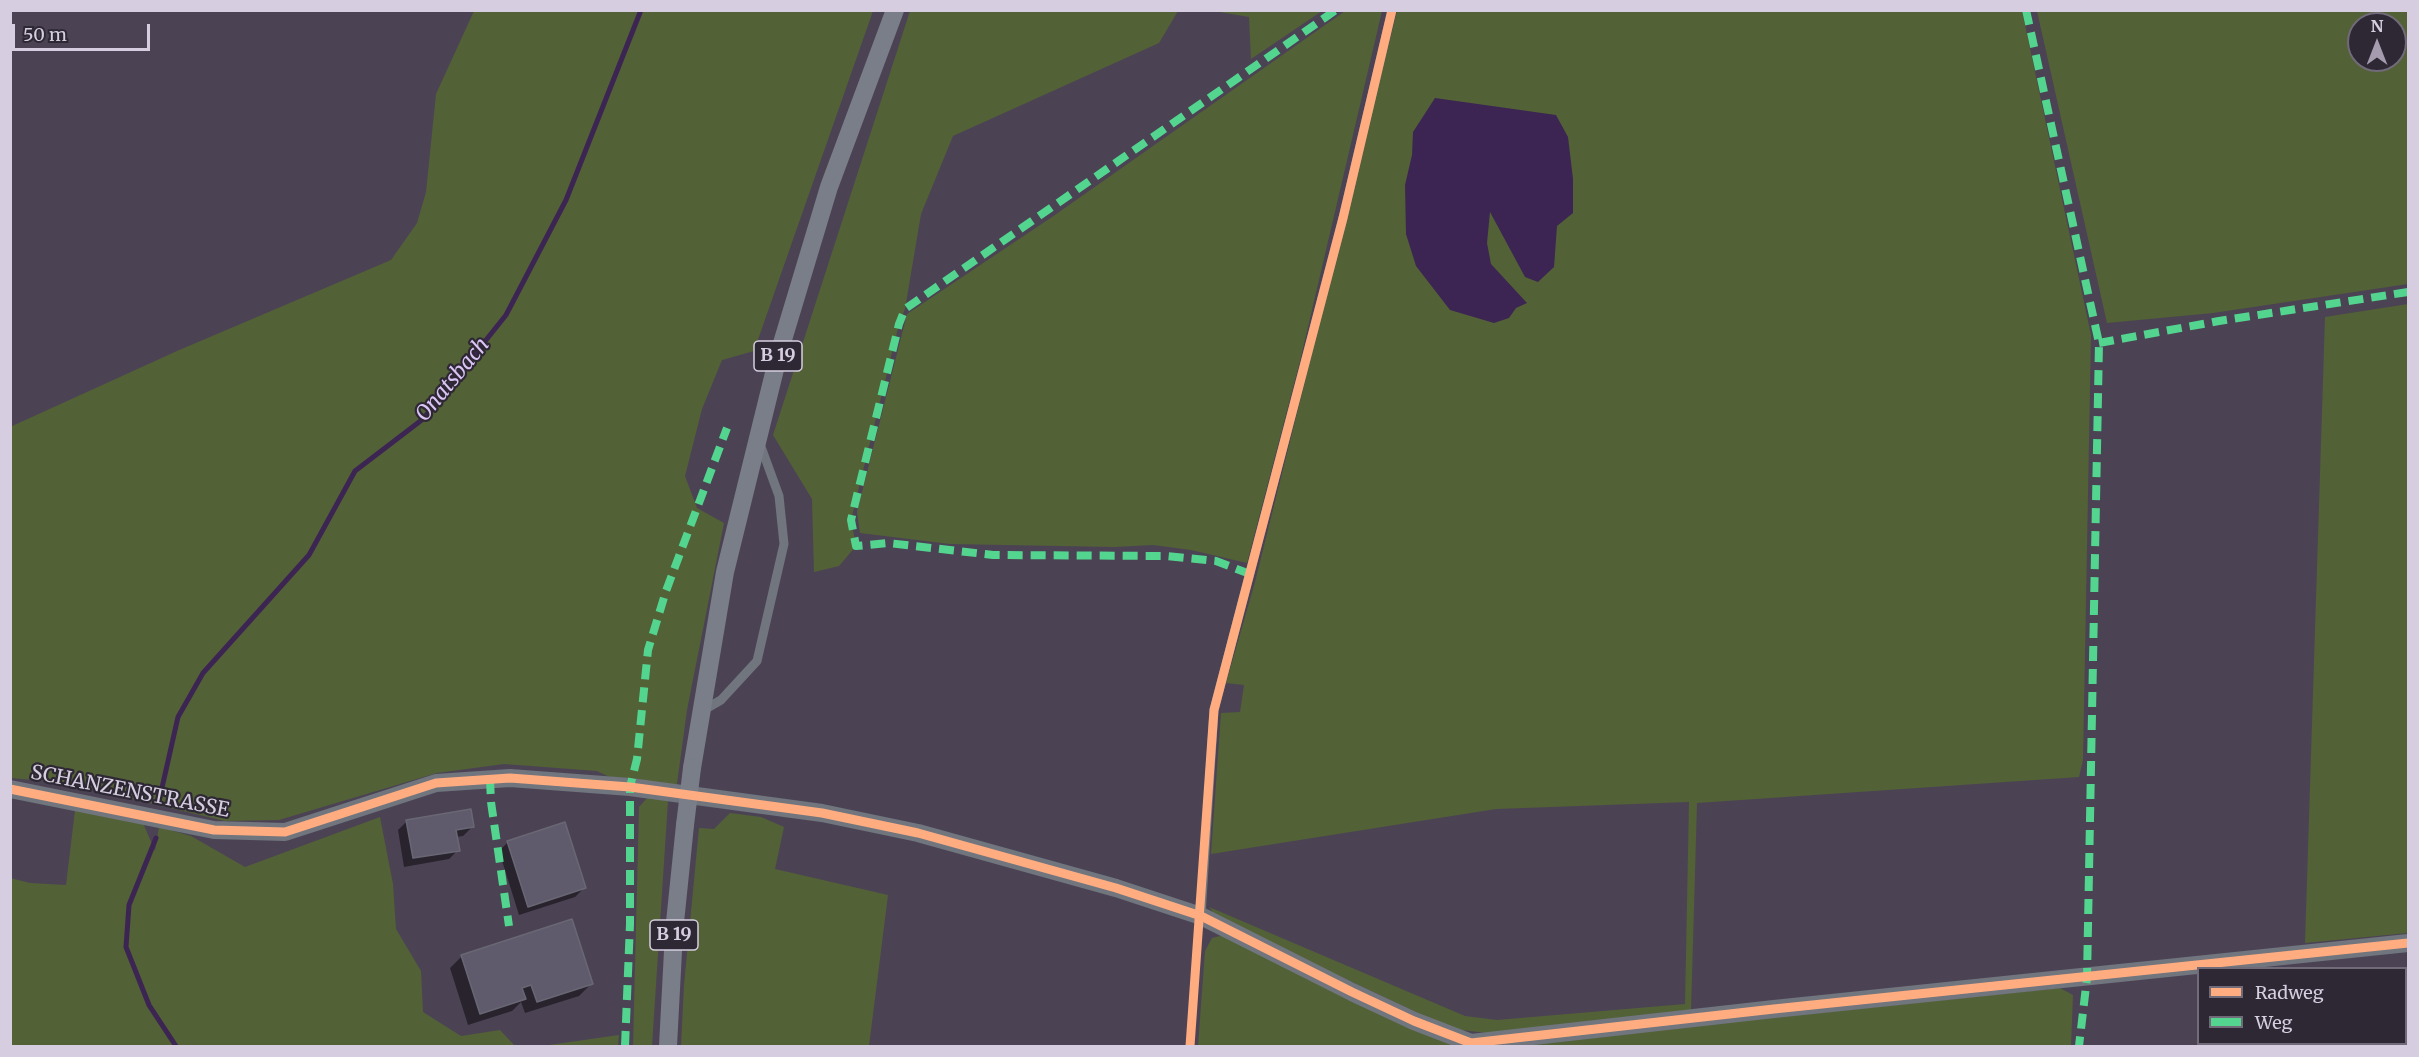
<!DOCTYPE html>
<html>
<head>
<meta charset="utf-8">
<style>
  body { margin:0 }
  #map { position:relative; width:2419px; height:1057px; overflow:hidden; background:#4b4354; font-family:Merriweather,serif }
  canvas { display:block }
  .frame { position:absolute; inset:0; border:12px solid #d6cee0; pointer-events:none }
  .legend { position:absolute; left:2197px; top:967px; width:210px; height:78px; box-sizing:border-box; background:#2e2835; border:2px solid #716a79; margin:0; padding:8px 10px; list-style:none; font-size:18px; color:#d6cee0 }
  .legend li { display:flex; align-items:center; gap:12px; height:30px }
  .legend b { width:30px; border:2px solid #716a79 }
  .north { position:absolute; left:2347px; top:12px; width:60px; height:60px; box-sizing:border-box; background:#2e2835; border:2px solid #716a79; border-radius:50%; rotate:0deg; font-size:16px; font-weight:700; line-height:24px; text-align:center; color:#d6cee0 }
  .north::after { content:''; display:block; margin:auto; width:21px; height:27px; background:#a59daf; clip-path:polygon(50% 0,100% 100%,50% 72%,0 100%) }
  .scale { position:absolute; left:12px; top:24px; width:138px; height:27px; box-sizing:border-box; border:3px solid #d6cee0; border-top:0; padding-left:8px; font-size:18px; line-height:21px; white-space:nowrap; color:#d6cee0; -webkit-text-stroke:4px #2e2835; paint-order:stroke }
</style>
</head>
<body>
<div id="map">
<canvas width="2419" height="1057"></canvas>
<div class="frame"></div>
<ul class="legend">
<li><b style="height:8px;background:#ffac80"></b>Radweg</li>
<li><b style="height:8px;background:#53d58f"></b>Weg</li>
</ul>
<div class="north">N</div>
<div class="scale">50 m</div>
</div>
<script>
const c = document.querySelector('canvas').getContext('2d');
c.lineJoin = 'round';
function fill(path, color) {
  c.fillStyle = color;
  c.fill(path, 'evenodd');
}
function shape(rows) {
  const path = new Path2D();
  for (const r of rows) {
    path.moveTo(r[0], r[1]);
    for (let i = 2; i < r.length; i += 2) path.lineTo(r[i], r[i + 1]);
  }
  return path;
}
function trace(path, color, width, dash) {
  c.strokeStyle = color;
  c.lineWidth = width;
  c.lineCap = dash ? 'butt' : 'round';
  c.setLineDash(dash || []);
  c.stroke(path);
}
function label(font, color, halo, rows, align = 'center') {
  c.font = font + ' Merriweather,serif';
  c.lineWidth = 4.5;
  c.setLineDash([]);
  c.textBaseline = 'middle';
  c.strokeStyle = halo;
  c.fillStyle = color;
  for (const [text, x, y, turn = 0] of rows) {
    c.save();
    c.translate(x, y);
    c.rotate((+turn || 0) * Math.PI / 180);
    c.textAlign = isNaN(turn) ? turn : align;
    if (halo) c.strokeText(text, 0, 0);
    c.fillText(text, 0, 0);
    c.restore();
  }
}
fill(shape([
  [474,11,873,11,754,351,722,360,702,409,685,476,697,508,724,523,687,710,676,791,630,787,597,771,504,764,437,773,279,820,225,821,66,783,11,778,10,427,177,351,391,260,417,223,426,192,436,94],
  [910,11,1178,11,1159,43,953,136,921,214,905,309,899,324,851,520,856,546,839,566,814,572,812,499,773,435],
  [1214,11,1213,11,1322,11,1251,59,1249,17],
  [1345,11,1382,11,1300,361,1247,563,1191,550,1153,545,1115,547,950,544,860,533,857,512,907,314,1052,217],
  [1397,11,2022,11,2091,335,2083,760,2079,777,1697,803,1691,1011,1488,1033,1452,1029,1218,919,1209,907,1465,1016,1497,1020,1685,1004,1689,802,1496,809,1211,854,1221,713,1240,712,1244,685,1226,683,1255,582],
  [2037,11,2408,11,2408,284,2213,313,2107,323],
  [2359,24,2395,24,2395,60,2359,60],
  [2408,304,2408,933,2305,943,2325,317],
  [648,797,668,801,652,1046,633,1046,639,807],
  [76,802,140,816,155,851,159,827,191,836,245,867,380,817,393,884,396,929,421,971,423,1012,461,1036,500,1030,515,1046,11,1046,10,878,30,883,66,885],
  [730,813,761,817,784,827,775,869,888,895,869,1046,681,1046,684,985,699,828,714,829],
  [1224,935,1455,1046,1198,1046,1205,951,1212,938],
  [2060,988,2073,995,2071,1046,1531,1046,1541,1041],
  [619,1035,618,1046,542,1046]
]), '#536137');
fill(shape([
  [1435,98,1556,115,1568,137,1573,179,1573,213,1557,226,1554,267,1538,282,1525,277,1490,212,1487,243,1491,264,1527,303,1516,308,1509,318,1494,323,1450,310,1416,266,1406,234,1405,185,1412,155,1413,132]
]), '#3c2553');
fill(shape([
  [407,821,472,827,463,836,456,837,458,850,449,859,404,867,398,830],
  [508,842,584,888,575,897,519,915,499,851],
  [462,956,591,984,579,996,525,1013,521,1002,512,1011,468,1025,450,968]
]), '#0007');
trace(shape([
  [159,801,178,717,203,673,309,555,355,471,423,419,506,315,566,200,641,10],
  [156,838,129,905,126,947,149,1005,176,1046]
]), '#3c2553', 5);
const building = shape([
  [471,809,474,827,456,830,460,851,413,858,406,820,471,809],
  [565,822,586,888,528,907,507,841,565,822],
  [572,919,593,984,537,1002,531,985,522,988,526,999,480,1014,461,955,572,919]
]);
fill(building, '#5f5b6c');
trace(building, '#6a6775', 1.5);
trace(shape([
  [702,711,721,700,757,661,784,544,779,496,760,444],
  [1201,916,1214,710,1343,218,1392,10]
]), '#70757e', 9);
trace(shape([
  [10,789,214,830,285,832,436,783,510,778,630,787,822,813,918,833,1116,888,1201,916,1352,992,1414,1021,1471,1043,1774,1009,2408,943]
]), '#70757e', 18);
trace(shape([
  [692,768,725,572,779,353,829,187,895,10],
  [668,1046,674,932,685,825]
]), '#797e89', 18);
trace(shape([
  [685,825,692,768]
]), '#797e89', 18);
trace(shape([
  [2026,10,2099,343,2087,978,2079,1046],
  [2099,343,2219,321,2408,292],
  [1250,574,1216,561,1166,556,993,555,888,543,856,546,851,520,899,324,905,309,1336,10],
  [490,779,491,802,509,926],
  [625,1046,630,924,630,787,637,759,648,650,666,591,727,428]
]), '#53d58f', 8, [15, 8]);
trace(shape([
  [10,789,214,830,285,832,436,783,510,778,630,787,822,813,918,833,1116,888,1201,916,1352,992,1414,1021,1471,1043,1774,1009,2408,943],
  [1190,1046,1214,710,1343,218,1392,10]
]), '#ffac80', 9);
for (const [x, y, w] of [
  [778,356,48],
  [674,935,48]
]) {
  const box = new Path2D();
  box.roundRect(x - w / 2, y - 15, w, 30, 4.5);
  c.fillStyle = '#2e2835';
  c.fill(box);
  trace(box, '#d6cee0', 1.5);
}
label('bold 18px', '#d6cee0', null, [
  ["B 19",778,356],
  ["B 19",674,935]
]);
label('20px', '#d6cee0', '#2e2835', [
  ["SCHANZENSTRASSE",130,792,11]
]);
label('italic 21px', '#dac4f4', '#2e2835', [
  ["Onatsbach",453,380,-50]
]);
</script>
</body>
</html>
